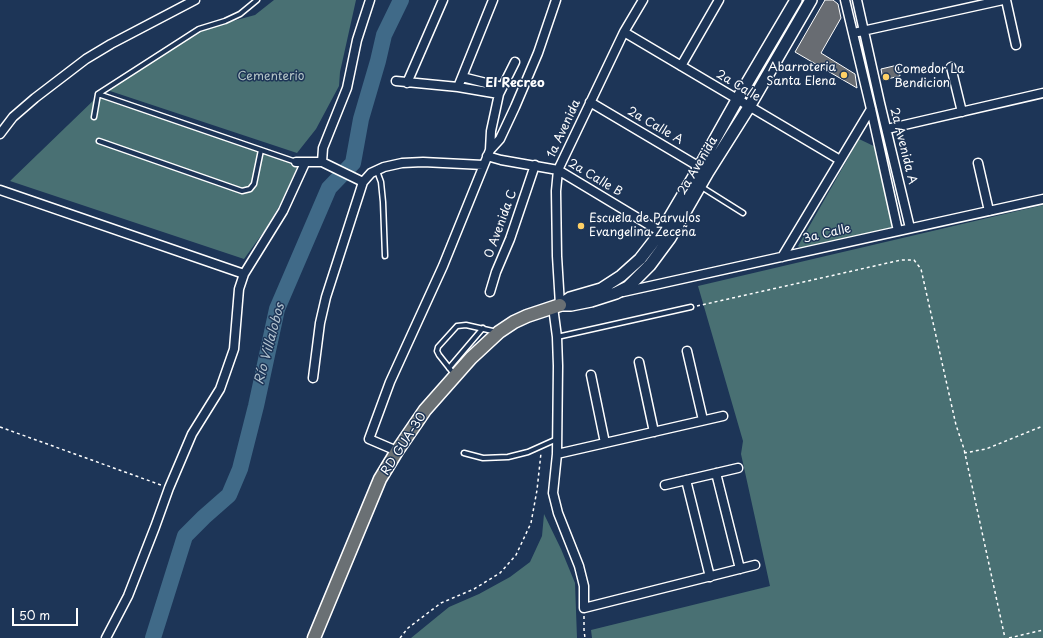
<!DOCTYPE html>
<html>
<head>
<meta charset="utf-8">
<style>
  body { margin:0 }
  #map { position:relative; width:1043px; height:638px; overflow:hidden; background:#1d3557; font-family:"Playpen Sans",sans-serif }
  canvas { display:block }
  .scale { position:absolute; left:12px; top:608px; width:66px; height:18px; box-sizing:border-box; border:2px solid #fff; border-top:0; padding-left:5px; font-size:12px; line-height:14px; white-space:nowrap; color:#fff; -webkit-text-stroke:3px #1d3557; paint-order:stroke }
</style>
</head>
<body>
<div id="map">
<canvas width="1043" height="638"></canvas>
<div class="scale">50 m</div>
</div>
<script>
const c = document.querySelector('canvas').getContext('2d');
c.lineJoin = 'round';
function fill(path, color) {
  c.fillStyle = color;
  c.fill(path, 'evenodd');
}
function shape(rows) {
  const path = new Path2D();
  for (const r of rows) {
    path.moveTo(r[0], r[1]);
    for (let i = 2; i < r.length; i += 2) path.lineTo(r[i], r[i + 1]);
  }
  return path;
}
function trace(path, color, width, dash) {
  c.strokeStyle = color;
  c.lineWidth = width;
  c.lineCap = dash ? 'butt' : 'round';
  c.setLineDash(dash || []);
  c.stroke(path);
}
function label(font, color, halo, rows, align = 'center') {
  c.font = font + ' "Playpen Sans",sans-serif';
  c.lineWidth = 3;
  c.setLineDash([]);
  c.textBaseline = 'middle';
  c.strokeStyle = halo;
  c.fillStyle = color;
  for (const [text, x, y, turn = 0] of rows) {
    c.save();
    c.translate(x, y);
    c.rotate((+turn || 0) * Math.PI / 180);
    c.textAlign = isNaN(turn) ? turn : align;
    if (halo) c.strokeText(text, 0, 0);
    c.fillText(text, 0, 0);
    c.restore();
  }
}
fill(shape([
  [274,0,356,0,340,72,339,86,316,129,297,153,107,90,200,30,255,15],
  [97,97,298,165,281,203,265,230,244,259,10,181],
  [859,139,880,149,896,227,804,251,798,246],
  [1043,205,1043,638,592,638,591,630,770,586,741,454,743,441,698,286],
  [544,514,561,549,575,583,577,638,411,638,449,607,479,594,510,577,530,562,542,536]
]), '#497073');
trace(shape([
  [153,638,185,536,204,517,229,495,240,469,256,406,277,309,329,188,353,163,361,119,378,61,384,35,401,0]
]), '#406a88', 16);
const building = shape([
  [825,0,833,0,838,4,841,18,821,53,855,74,857,88,795,52,825,0],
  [898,65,900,76,883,80,881,69,898,65]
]);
fill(building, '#686c72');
trace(building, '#fff', 1);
const lane = shape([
  [98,94,296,162],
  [94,117,98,94,199,29,225,21,240,14,257,0],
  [99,141,242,191,250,189,254,184,261,150],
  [377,171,381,182,383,202,385,256],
  [700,186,743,213],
  [557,337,691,307],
  [449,368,483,328],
  [454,374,439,355,437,351,438,347,457,326,466,325,497,332],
  [464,453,483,458,508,457,528,452,557,439]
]);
const street = shape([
  [845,0,871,109,898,231],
  [857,0,880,103,910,228],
  [1006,0,1016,45],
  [624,32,840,160],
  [858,32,1003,0],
  [681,66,719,0],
  [951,67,962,112],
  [462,77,502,87],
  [396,81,458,87,499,94],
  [407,83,443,0],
  [458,87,493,0],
  [590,102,703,169],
  [887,129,1043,93],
  [0,134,13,117,35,98,86,59,111,44,195,0],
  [490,150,491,131,499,94,515,62],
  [487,156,501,160,558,170,661,232],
  [296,162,322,162,363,182],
  [322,162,323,148,347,88,357,40,370,0],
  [978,163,989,211],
  [0,190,244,274],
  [782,257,871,109],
  [490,292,496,272,510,239,535,165],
  [623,292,1043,199],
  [560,305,557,256,556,191,558,170,624,32,643,0],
  [553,307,557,337,558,366,557,454,553,493,558,513,579,566,584,586,584,608,755,565],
  [687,351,703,420],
  [639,362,654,432],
  [591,375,605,443],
  [313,378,320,323,326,297,363,182,371,173,384,167,402,163,423,162,483,165],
  [397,451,369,439,390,382,443,266,490,150,500,139,515,107,538,53,556,0],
  [557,454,723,416],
  [716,473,740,569],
  [686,480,710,577],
  [665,485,738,468],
  [106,638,128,596,155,527,169,488,192,434,220,389,234,349,239,289,244,274,283,211,305,163]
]);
const secondary = shape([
  [564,302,570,298,601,289,621,276,640,259,661,232,700,166,737,100,796,0],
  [560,305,571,305,591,301,616,293,628,287,650,265,670,238,708,172,749,107,811,0]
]);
const primary = shape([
  [314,638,380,479,397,451,425,410,471,358,499,332,514,322,527,316,560,305]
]);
trace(lane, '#fff', 7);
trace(street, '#fff', 11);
trace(secondary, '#fff', 14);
trace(primary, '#fff', 15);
trace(shape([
  [697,306,901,260,914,260,921,269,956,425,964,449,1005,638],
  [0,427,161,485],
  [964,453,986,449,1043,426],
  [584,616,584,630,585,638],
  [400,638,408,628,441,603,474,589,500,573,516,555,531,523,537,490,541,453],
  [1009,638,1043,630]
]), '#fff', 1.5, [3, 3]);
trace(lane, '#1d3557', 4);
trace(street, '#1d3557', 8);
trace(secondary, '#1d3557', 11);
trace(primary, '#6a7074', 12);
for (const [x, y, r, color] of [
  [844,75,4,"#ffd166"],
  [886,77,4,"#ffd166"],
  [581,226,4,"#ffd166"]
]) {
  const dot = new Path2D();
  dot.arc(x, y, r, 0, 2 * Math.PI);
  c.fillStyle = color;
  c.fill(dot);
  trace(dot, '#1d3557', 1.5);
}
label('12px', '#fff', '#1d3557', [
  ["Abarroteria",836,68,"right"],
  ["Santa Elena",836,82,"right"],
  ["Comedor La",894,70],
  ["Bendicion",894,84],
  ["Escuela de Parvulos",589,219],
  ["Evangelina Zeceña",589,233]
], 'left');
label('12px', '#b6c6c7', '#1d3557', [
  ["Cementerio",271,77]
]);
label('12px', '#fff', '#1d3557', [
  ["2a Calle",738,86,31],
  ["2a Calle A",655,126,30],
  ["1a Avenida",564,129,-65],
  ["2a Avenida A",903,146,76],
  ["2a Avenida",698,166,-59],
  ["2a Calle B",595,178,31],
  ["0 Avenida C",501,224,-70],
  ["3a Calle",827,234,-13],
  ["RD GUA-30",404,444,-57]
]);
label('bold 13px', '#fff', '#1d3557', [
  ["El Recreo",515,83]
]);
label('italic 13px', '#b3c3cf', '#1d3557', [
  ["Río Villalobos",270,344,-75]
]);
</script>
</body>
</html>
